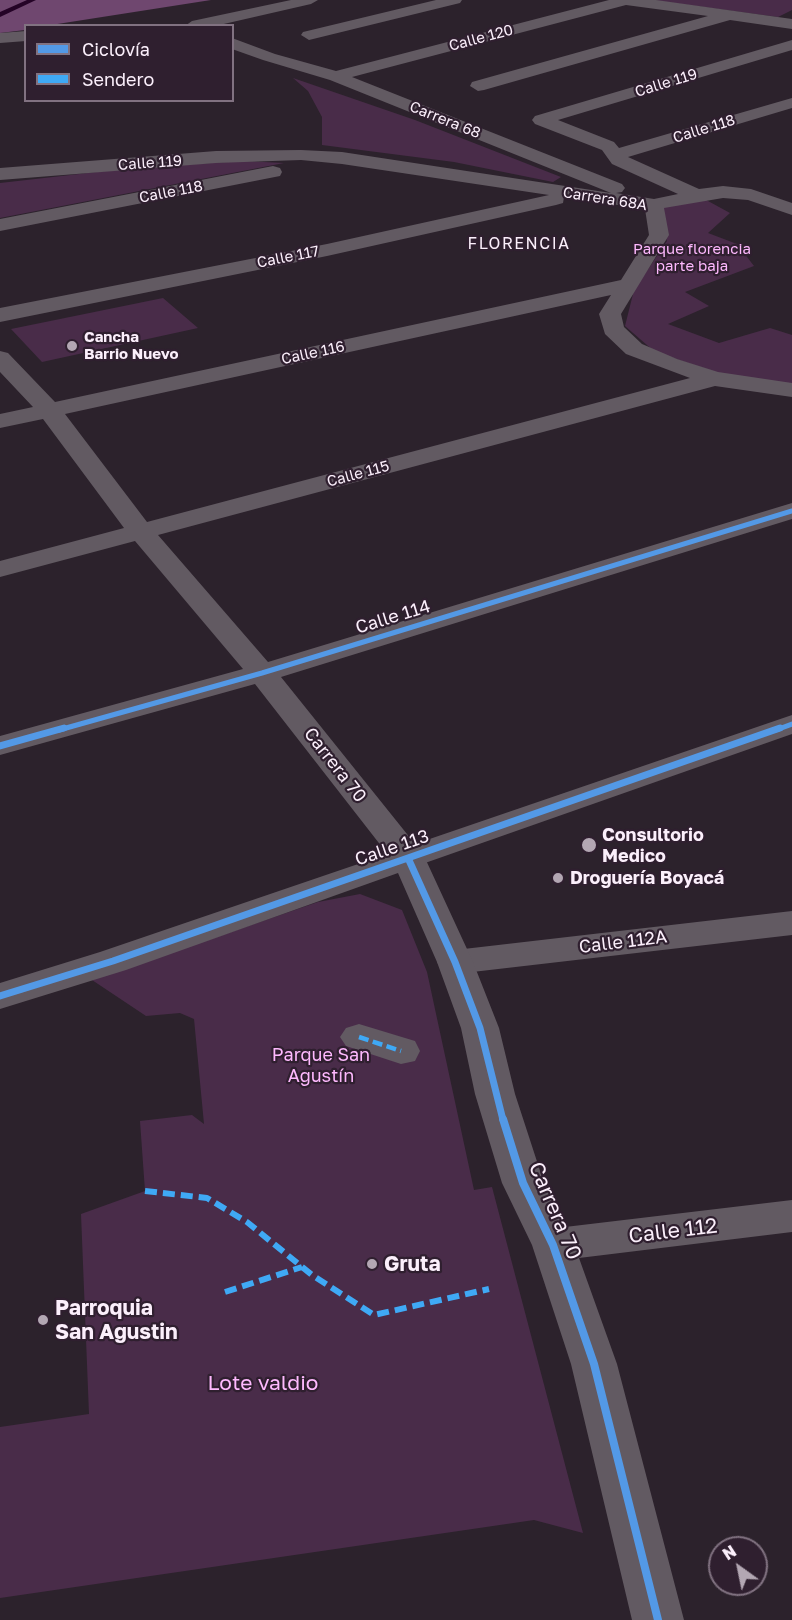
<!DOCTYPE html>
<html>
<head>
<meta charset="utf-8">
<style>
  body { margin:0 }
  #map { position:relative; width:792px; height:1620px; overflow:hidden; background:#2c222c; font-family:"Golos Text",sans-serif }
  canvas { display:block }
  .legend { position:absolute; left:24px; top:24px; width:210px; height:78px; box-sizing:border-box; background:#2f1f2f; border:2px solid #817281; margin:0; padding:8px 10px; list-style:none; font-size:18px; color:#fbeffb }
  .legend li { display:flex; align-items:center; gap:12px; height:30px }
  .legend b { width:30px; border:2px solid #817281 }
  .north { position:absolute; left:708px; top:1536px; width:60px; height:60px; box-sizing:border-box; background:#2f1f2f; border:2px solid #817281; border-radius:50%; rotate:327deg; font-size:16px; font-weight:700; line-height:24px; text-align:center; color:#fbeffb }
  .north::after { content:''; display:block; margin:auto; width:21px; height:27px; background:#b3a7b3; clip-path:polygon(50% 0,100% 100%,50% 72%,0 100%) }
</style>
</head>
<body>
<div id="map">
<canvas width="792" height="1620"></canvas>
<ul class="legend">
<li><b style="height:8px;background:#5399e6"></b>Ciclovía</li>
<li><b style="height:8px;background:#3fa9f5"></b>Sendero</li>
</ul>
<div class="north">N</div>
</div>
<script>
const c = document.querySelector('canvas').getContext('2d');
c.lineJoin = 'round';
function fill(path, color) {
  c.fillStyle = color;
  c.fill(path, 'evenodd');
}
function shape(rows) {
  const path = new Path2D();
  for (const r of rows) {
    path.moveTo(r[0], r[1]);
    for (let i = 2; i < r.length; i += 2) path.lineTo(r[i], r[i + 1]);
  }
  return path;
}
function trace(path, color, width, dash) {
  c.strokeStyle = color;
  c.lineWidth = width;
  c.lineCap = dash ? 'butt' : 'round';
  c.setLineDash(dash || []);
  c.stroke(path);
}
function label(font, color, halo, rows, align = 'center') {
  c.font = font + ' "Golos Text",sans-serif';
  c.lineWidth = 4.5;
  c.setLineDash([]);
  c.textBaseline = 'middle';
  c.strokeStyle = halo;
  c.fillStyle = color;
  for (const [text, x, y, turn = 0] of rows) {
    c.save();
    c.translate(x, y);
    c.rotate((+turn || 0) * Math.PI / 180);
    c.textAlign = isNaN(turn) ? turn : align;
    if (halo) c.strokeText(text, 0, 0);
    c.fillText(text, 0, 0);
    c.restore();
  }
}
fill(shape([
  [651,0,792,0,792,10,778,17],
  [293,78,415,120,561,177,553,182,454,162,322,145,322,117,308,91],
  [244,161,284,163,0,218,0,183,132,168],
  [697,195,730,213,708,233,737,244,754,266,685,292,709,306,668,324,719,343,770,328,792,335,792,389,715,372,655,352,625,326,634,290,667,241,654,205],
  [163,298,198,328,42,362,11,329],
  [360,894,402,910,427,972,474,1190,492,1187,583,1533,534,1520,0,1598,0,1427,89,1414,81,1214,145,1191,140,1121,192,1115,204,1124,194,1019,180,1013,146,1016,92,980,318,902]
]), '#492c49');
fill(shape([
  [0,0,211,0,51,25,26,26,25,30,0,33]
]), '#6f476f');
fill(shape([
  [27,0,36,0,0,17,0,12,27,0]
]), '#240326');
fill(shape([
  [359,1024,415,1041,420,1051,415,1061,401,1064,346,1046,340,1037,346,1028,359,1024]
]), '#625a62');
fill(shape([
  [291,0,318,0,311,4,215,26,185,26,192,21,291,0],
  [436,0,462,0,460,3,309,40,301,35,303,32,436,0],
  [609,0,656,0,792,19,792,29,730,20,484,90,478,91,470,86,472,82,708,16,626,5,352,77,622,184,625,188,622,192,616,193,654,199,678,194,612,164,602,150,535,124,532,120,535,116,792,40,792,50,558,120,614,142,619,148,792,98,792,108,628,157,699,189,723,186,751,189,792,203,792,215,748,200,723,198,664,208,669,235,621,314,624,327,642,344,677,359,718,372,792,383,792,397,715,386,158,535,268,662,792,503,792,519,281,677,415,844,792,715,792,734,408,869,396,865,255,684,0,755,0,736,243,669,135,541,0,577,0,561,124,528,43,419,0,428,0,414,33,407,0,372,0,351,8,353,55,402,621,280,649,235,645,209,564,197,563,203,556,205,327,256,0,322,0,308,327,244,549,195,342,164,301,160,216,163,0,180,0,168,216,151,301,150,342,152,611,193,330,80,263,60,232,49,232,38,275,54,336,71,609,0],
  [611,295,599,314,605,334,626,354,690,378,147,522,65,414,611,295],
  [26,31,26,41,0,43,0,33,26,31],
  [273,166,280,168,282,172,280,176,0,231,0,219,273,166],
  [792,911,792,935,455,974,442,971,437,962,442,953,455,950,792,911]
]), '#625a62');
fill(shape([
  [408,847,420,851,425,858,473,962,499,1028,515,1094,544,1183,565,1227,792,1200,792,1232,579,1258,617,1364,684,1620,632,1620,571,1364,532,1245,502,1183,475,1094,461,1028,437,962,398,873,126,970,0,1009,0,983,100,952,408,847]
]), '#625a62');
trace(shape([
  [359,1037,401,1051]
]), '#3fa9f5', 4.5, [10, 4.5]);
trace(shape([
  [145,1191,207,1198,247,1222,312,1275,374,1315,489,1289],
  [225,1292,302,1267]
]), '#3fa9f5', 6, [12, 6]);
trace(shape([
  [59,730,262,673,792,511],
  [776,730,792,724]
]), '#5399e6', 5);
trace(shape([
  [0,746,64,728],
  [408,858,455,962,480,1028,503,1120],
  [0,996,113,961,780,728]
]), '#5399e6', 7);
trace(shape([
  [503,1119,523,1183,553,1245,594,1364,658,1620]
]), '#5399e6', 8);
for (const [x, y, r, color] of [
  [72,346,6,"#b3a7b3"],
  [589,845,8,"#b3a7b3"],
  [558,878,6,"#b3a7b3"],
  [372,1264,6,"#b3a7b3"],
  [43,1320,6,"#b3a7b3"]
]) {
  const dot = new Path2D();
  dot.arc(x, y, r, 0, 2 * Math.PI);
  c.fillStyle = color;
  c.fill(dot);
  trace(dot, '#2f1f2f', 2);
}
label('15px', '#fbeffb', '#2f1f2f', [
  ["Calle 120",481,38,-15],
  ["Calle 119",666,83,-17],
  ["Carrera 68",445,120,22],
  ["Calle 118",704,129,-17],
  ["Calle 119",150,163,-4],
  ["Calle 118",171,192,-11],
  ["Carrera 68A",605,199,9],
  ["Calle 117",288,257,-11],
  ["Calle 116",313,353,-12],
  ["Calle 115",358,474,-15]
]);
label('15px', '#feb9fe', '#2f1f2f', [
  ["Parque florencia",692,249],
  ["parte baja",692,266]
]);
label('bold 15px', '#fbeffb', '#2f1f2f', [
  ["Cancha",84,337],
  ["Barrio Nuevo",84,354]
], 'left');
c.letterSpacing = '1.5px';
label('16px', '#fbeffb', '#2f1f2f', [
  ["FLORENCIA",519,244]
]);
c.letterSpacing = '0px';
label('18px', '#fbeffb', '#2f1f2f', [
  ["Calle 114",393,617,-17],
  ["Carrera 70",335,765,52],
  ["Calle 113",392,848,-19],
  ["Calle 112A",623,942,-7]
]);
label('bold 18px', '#fbeffb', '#2f1f2f', [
  ["Consultorio",602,835],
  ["Medico",602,856],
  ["Droguería Boyacá",570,878]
], 'left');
label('18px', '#feb9fe', '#2f1f2f', [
  ["Parque San",321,1055],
  ["Agustín",321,1076]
]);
label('21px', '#fbeffb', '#2f1f2f', [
  ["Carrera 70",555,1211,67],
  ["Calle 112",673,1231,-7]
]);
label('bold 21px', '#fbeffb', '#2f1f2f', [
  ["Gruta",384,1264],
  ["Parroquia",55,1308],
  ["San Agustin",55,1332]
], 'left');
label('21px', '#feb9fe', '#2f1f2f', [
  ["Lote valdio",263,1383]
]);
</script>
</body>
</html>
